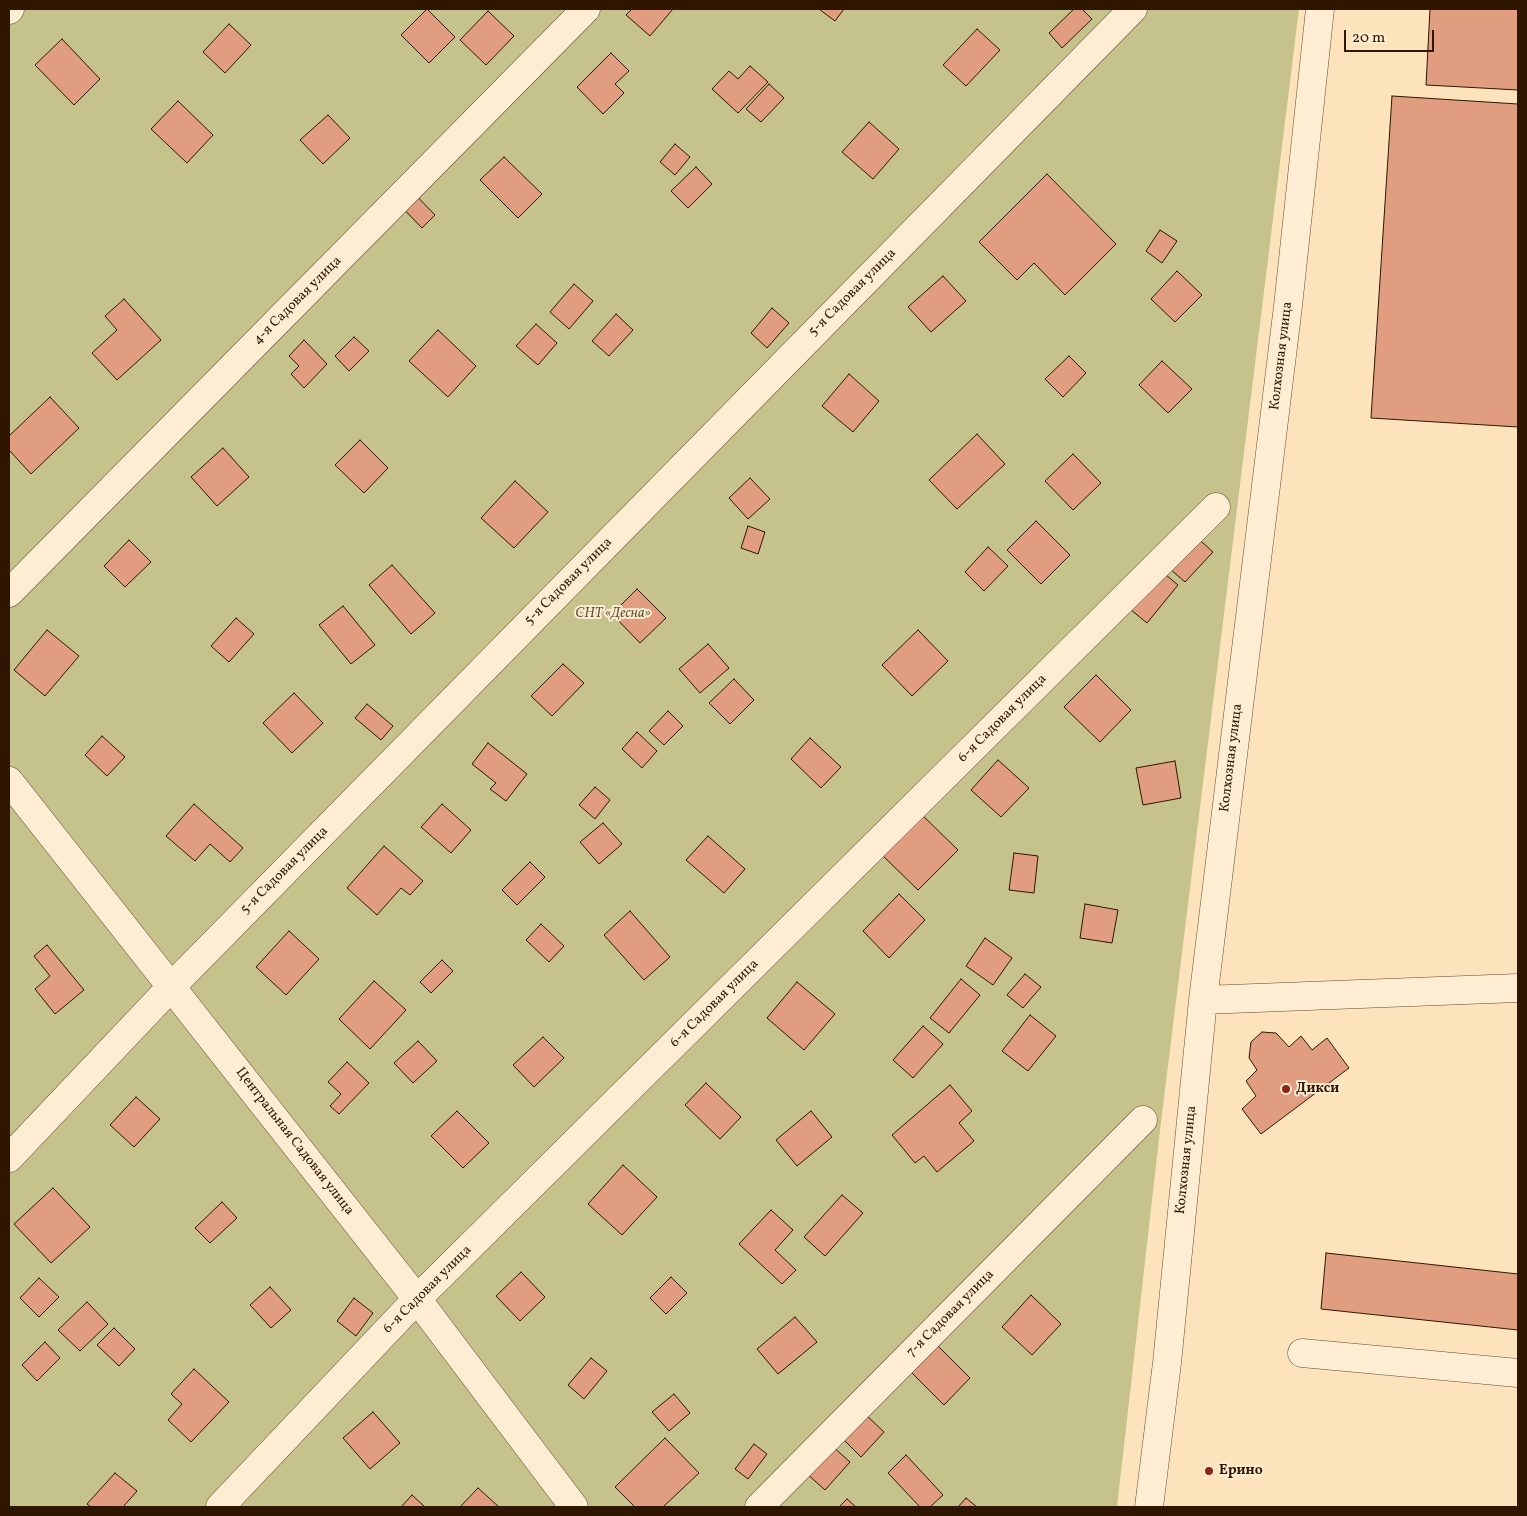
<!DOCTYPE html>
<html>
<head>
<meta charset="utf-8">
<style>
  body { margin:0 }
  #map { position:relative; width:1527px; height:1516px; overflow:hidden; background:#fde3bb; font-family:Vollkorn,serif }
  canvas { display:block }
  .frame { position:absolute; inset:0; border:10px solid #2e1600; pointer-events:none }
  .scale { position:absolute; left:1344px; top:30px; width:90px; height:22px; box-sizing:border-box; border:2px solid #2e1600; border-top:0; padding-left:6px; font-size:15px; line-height:18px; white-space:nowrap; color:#2e1600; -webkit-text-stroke:4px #feedd3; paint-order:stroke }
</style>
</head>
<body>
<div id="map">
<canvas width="1527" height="1516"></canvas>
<div class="frame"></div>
<div class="scale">20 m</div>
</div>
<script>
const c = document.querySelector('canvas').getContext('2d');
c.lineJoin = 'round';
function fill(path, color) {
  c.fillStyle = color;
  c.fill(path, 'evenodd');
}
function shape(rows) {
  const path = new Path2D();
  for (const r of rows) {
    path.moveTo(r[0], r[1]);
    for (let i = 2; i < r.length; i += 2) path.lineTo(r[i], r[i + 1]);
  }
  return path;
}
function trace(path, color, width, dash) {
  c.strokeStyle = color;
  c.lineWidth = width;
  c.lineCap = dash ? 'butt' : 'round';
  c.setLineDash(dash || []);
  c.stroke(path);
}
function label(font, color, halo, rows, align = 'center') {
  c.font = font + ' Vollkorn,serif';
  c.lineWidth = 4;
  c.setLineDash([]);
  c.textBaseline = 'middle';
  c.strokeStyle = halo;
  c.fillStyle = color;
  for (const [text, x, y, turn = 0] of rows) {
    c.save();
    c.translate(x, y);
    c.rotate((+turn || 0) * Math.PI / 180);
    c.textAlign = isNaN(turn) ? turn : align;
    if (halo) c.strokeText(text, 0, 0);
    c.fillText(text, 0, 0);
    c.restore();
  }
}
fill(shape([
  [9,9,1299,9,1160,1130,1117,1507,9,1507]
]), '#c5c28c');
const building = shape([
  [427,9,455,37,429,63,401,35,427,9],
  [632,9,673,9,650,36,626,15,632,9],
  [819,9,844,9,835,21,819,9],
  [1074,9,1082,9,1092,19,1062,48,1049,33,1074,9],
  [1430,9,1518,9,1518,90,1426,85,1430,9],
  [488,11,514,36,486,65,460,40,488,11],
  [229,24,251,45,225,73,203,52,229,24],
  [977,29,1000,50,966,86,943,65,977,29],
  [62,39,100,79,74,105,35,65,62,39],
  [611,53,629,71,615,84,624,93,603,114,577,87,611,53],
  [750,66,768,82,738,113,712,89,729,71,738,79,750,66],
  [769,84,784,98,761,122,746,109,769,84],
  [1392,96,1518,104,1518,427,1371,418,1392,96],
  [178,101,213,135,187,163,151,129,178,101],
  [328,115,350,138,323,164,300,140,328,115],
  [869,122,899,149,873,179,842,152,869,122],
  [675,144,690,157,675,175,660,162,675,144],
  [504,157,542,194,518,218,480,180,504,157],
  [696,167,712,184,688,208,671,191,696,167],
  [1047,174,1116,244,1065,295,1034,263,1017,280,979,242,1047,174],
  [407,186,435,215,422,228,394,199,407,186],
  [1160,230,1177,241,1162,263,1146,251,1160,230],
  [1177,271,1202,295,1175,322,1151,299,1177,271],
  [943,276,966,301,931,332,908,307,943,276],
  [574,284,593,301,569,329,550,312,574,284],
  [124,299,161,340,117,380,92,353,117,330,105,316,124,299],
  [772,308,789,323,767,348,751,333,772,308],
  [616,314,633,330,609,356,592,341,616,314],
  [536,324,557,343,538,365,516,346,536,324],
  [438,330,476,366,448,397,409,361,438,330],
  [354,337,369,351,349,371,335,356,354,337],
  [304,340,327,364,304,388,291,374,299,366,289,356,304,340],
  [1069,356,1086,373,1063,397,1045,379,1069,356],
  [1162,361,1192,389,1168,413,1139,385,1162,361],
  [849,374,879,401,853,432,822,406,849,374],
  [50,397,79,428,31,474,9,450,9,436,50,397],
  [977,434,1005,464,957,509,929,480,977,434],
  [360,440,388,468,364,493,335,465,360,440],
  [223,448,249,477,217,506,191,477,223,448],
  [1073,454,1101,483,1073,510,1045,481,1073,454],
  [750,478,770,499,748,519,729,498,750,478],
  [515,481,548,512,514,548,481,518,515,481],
  [1036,521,1070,555,1041,584,1007,550,1036,521],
  [1182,524,1213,552,1185,582,1154,555,1182,524],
  [748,526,765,532,758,554,741,548,748,526],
  [129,540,151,562,125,587,104,566,129,540],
  [988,547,1008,566,984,591,965,572,988,547],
  [1146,558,1178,585,1147,623,1114,596,1146,558],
  [392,565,435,613,411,634,369,585,392,565],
  [637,589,666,618,640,643,612,614,637,589],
  [343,606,375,645,351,664,319,625,343,606],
  [236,618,254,634,229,662,211,646,236,618],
  [47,630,79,656,45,696,14,670,47,630],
  [918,630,948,661,912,696,882,665,918,630],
  [708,644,729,668,700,693,679,669,708,644],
  [563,664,584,683,552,716,531,696,563,664],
  [1096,675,1131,710,1100,742,1064,707,1096,675],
  [734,679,754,700,730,724,709,703,734,679],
  [294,693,323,723,292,753,263,723,294,693],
  [367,704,393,726,381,740,355,718,367,704],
  [668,711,683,726,664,745,649,731,668,711],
  [637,732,657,751,642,768,622,749,637,732],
  [102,736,125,757,107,776,85,755,102,736],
  [810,738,841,767,821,788,791,759,810,738],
  [488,743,527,774,506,801,490,789,496,783,472,764,488,743],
  [998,760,1029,788,1001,817,971,790,998,760],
  [1175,761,1181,798,1143,805,1136,768,1175,761],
  [595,787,610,800,595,819,579,805,595,787],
  [194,804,243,848,230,862,210,844,195,861,166,836,194,804],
  [442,804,471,830,451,853,421,827,442,804],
  [919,812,958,850,918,890,880,853,919,812],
  [603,823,622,844,599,864,580,842,603,823],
  [708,836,745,869,724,893,686,860,708,836],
  [384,846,423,881,410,895,401,888,377,915,347,888,384,846],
  [1014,853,1038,856,1034,893,1009,890,1014,853],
  [530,862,545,877,517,905,502,890,530,862],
  [899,894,925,920,889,958,863,931,899,894],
  [1085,904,1118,910,1112,943,1080,938,1085,904],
  [630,911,670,957,644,980,604,935,630,911],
  [541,924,564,946,549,962,526,940,541,924],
  [289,931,319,959,286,995,256,967,289,931],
  [985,938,1012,958,993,985,966,966,985,938],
  [47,945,84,990,55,1014,35,989,50,976,34,956,47,945],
  [442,960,453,971,431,993,420,982,442,960],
  [1025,974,1041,987,1023,1008,1007,995,1025,974],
  [961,979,980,995,949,1033,930,1018,961,979],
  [374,981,406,1010,370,1049,339,1019,374,981],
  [797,982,835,1014,804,1050,767,1018,797,982],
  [1030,1015,1056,1036,1028,1071,1002,1051,1030,1015],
  [923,1026,943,1044,913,1078,893,1060,923,1026],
  [1262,1032,1276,1033,1289,1047,1301,1036,1312,1050,1327,1038,1349,1068,1261,1134,1242,1109,1256,1096,1246,1081,1257,1070,1249,1058,1251,1042,1262,1032],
  [543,1037,564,1058,534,1087,513,1065,543,1037],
  [418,1041,437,1061,413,1083,394,1063,418,1041],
  [347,1062,369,1083,339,1114,330,1106,341,1094,328,1082,347,1062],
  [706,1083,741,1117,720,1139,685,1105,706,1083],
  [950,1085,972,1111,959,1123,974,1141,937,1172,924,1156,915,1163,892,1135,950,1085],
  [136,1097,160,1119,134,1147,110,1125,136,1097],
  [457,1111,489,1143,463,1168,431,1136,457,1111],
  [811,1111,832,1137,797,1166,776,1140,811,1111],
  [623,1165,657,1197,622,1235,588,1204,623,1165],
  [53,1188,90,1227,51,1263,14,1224,53,1188],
  [842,1195,863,1213,825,1256,804,1237,842,1195],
  [222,1202,237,1218,210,1243,195,1228,222,1202],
  [771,1210,793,1230,775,1250,796,1270,782,1284,739,1244,771,1210],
  [1326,1253,1518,1274,1518,1330,1321,1309,1326,1253],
  [521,1272,545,1297,520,1321,496,1296,521,1272],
  [671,1277,687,1293,666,1314,650,1298,671,1277],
  [39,1278,59,1297,39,1317,20,1298,39,1278],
  [270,1287,291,1310,271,1328,250,1305,270,1287],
  [1031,1295,1061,1324,1032,1355,1002,1327,1031,1295],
  [354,1298,373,1313,356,1336,337,1321,354,1298],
  [87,1302,108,1324,80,1351,58,1330,87,1302],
  [795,1317,817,1342,778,1374,757,1349,795,1317],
  [114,1328,135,1349,119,1366,97,1345,114,1328],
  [45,1342,60,1358,37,1381,22,1365,45,1342],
  [937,1345,970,1378,944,1405,911,1372,937,1345],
  [591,1358,607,1371,584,1399,568,1385,591,1358],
  [194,1369,229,1402,191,1442,168,1420,182,1404,171,1394,194,1369],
  [674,1394,690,1413,669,1431,652,1412,674,1394],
  [373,1412,400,1443,370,1469,343,1438,373,1412],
  [865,1414,884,1432,861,1457,843,1439,865,1414],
  [665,1438,699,1473,663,1507,635,1507,615,1487,665,1438],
  [754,1444,767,1454,748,1479,735,1469,754,1444],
  [831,1445,850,1462,825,1490,806,1473,831,1445],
  [906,1455,943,1495,930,1507,920,1507,888,1473,906,1455],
  [115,1473,137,1491,123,1507,91,1507,87,1504,115,1473],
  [478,1488,499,1507,460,1507,478,1488],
  [412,1495,425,1507,401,1507,412,1495],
  [966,1498,977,1507,958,1507,966,1498],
  [847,1499,856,1507,839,1507,847,1499]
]);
fill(building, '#e19d7f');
trace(building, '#2e1600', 1);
const minor = shape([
  [9,10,10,9],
  [9,593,586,9],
  [9,781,417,1299,574,1507],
  [1203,1000,1518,988],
  [9,1158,172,986,1133,9],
  [1302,1353,1518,1373],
  [220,1507,417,1299,1216,507],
  [759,1507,1143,1120],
  [1149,1507,1167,1363,1203,1000,1288,306,1320,9]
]);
trace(minor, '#62492f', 29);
trace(minor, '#feedd3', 28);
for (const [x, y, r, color] of [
  [1286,1089,5,"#8f2418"],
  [1209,1471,5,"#8f2418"]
]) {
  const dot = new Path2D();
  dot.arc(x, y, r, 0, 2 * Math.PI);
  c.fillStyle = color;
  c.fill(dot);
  trace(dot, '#feedd3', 2);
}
label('14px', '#2e1600', '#feedd3', [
  ["5-я Садовая улица",853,293,-45],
  ["4-я Садовая улица",298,301,-45],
  ["Колхозная улица",1282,356,-83],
  ["5-я Садовая улица",569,582,-45],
  ["6-я Садовая улица",1003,719,-45],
  ["Колхозная улица",1232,758,-83],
  ["5-я Садовая улица",285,871,-45],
  ["6-я Садовая улица",715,1004,-45],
  ["Центральная Садовая улица",294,1142,52],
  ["Колхозная улица",1187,1160,-84],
  ["6-я Садовая улица",428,1290,-45],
  ["7-я Садовая улица",951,1314,-45]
]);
label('italic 14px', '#635231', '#feedd3', [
  ["СНТ «Десна»",613,614]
]);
label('bold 14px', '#2e1600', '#feedd3', [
  ["Дикси",1296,1089],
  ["Ерино",1219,1471]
], 'left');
</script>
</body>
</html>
